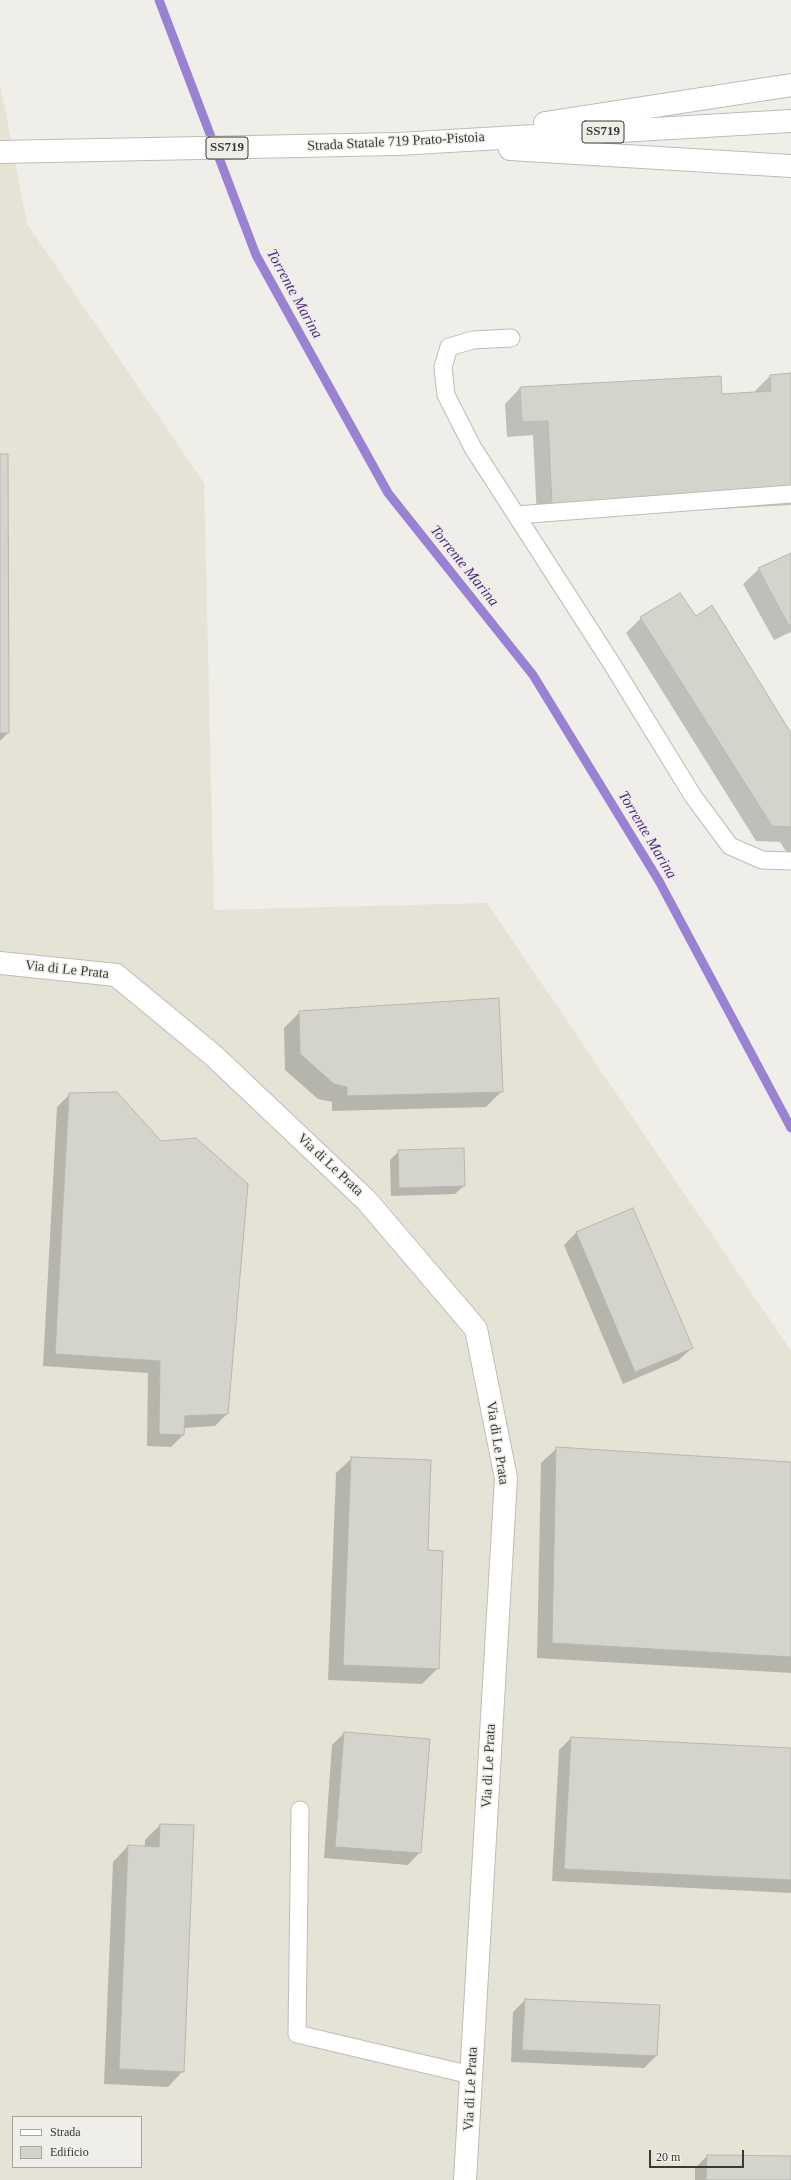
<!DOCTYPE html>
<html>
<head>
<meta charset="utf-8">
<style>
  body { margin:0 }
  #map { position:relative; width:791px; height:2180px; overflow:hidden; background:#efeee8; font-family:Georgia,serif }
  canvas { display:block }
  .legend { position:absolute; left:12px; top:2116px; width:130px; height:52px; box-sizing:border-box; background:#efeee8; border:1px solid #a6a6a1; margin:0; padding:5px 7px; list-style:none; font-size:12px; color:#393936 }
  .legend li { display:flex; align-items:center; gap:8px; height:20px }
  .legend b { width:20px; border:1px solid #a6a6a1 }
  .scale { position:absolute; left:649px; top:2150px; width:95px; height:18px; box-sizing:border-box; border:2px solid #393936; border-top:0; padding-left:5px; font-size:12px; line-height:14px; white-space:nowrap; color:#393936; -webkit-text-stroke:3px #efeee8; paint-order:stroke }
</style>
</head>
<body>
<div id="map">
<canvas width="791" height="2180"></canvas>
<ul class="legend">
<li><b style="height:5px;background:#fff"></b>Strada</li>
<li><b style="height:11px;background:#d4d4cd"></b>Edificio</li>
</ul>
<div class="scale">20 m</div>
</div>
<script>
const c = document.querySelector('canvas').getContext('2d');
c.lineJoin = 'round';
function fill(path, color) {
  c.fillStyle = color;
  c.fill(path, 'evenodd');
}
function shape(rows) {
  const path = new Path2D();
  for (const r of rows) {
    path.moveTo(r[0], r[1]);
    for (let i = 2; i < r.length; i += 2) path.lineTo(r[i], r[i + 1]);
  }
  return path;
}
function trace(path, color, width, dash) {
  c.strokeStyle = color;
  c.lineWidth = width;
  c.lineCap = dash ? 'butt' : 'round';
  c.setLineDash(dash || []);
  c.stroke(path);
}
function label(font, color, halo, rows, align = 'center') {
  c.font = font + ' Georgia,serif';
  c.lineWidth = 3;
  c.setLineDash([]);
  c.textBaseline = 'middle';
  c.strokeStyle = halo;
  c.fillStyle = color;
  for (const [text, x, y, turn = 0] of rows) {
    c.save();
    c.translate(x, y);
    c.rotate((+turn || 0) * Math.PI / 180);
    c.textAlign = isNaN(turn) ? turn : align;
    if (halo) c.strokeText(text, 0, 0);
    c.fillText(text, 0, 0);
    c.restore();
  }
}
fill(shape([
  [0,83,27,224,204,483,214,910,487,903,791,1351,791,2180,0,2180],
  [13,2117,141,2117,141,2167,13,2167]
]), '#e4e3d6');
fill(shape([
  [791,374,791,505,537,519,533,435,507,437,505,404,520,388,721,395,755,393,755,391,770,376],
  [0,455,8,733,0,741],
  [791,555,791,632,774,640,743,584,759,569],
  [696,617,791,735,791,859,780,842,756,841,626,633,641,618],
  [300,1012,502,1091,486,1107,332,1111,332,1102,318,1099,285,1070,284,1028],
  [70,1094,227,1414,215,1426,183,1428,183,1435,171,1447,147,1446,148,1373,43,1366,57,1107],
  [399,1151,464,1186,455,1194,391,1196,390,1160],
  [632,1209,692,1348,679,1360,623,1384,564,1245,576,1233],
  [557,1448,791,1463,791,1673,537,1658,541,1463],
  [352,1458,427,1551,438,1668,422,1684,328,1680,336,1473],
  [344,1733,420,1852,408,1865,324,1858,332,1745],
  [571,1738,791,1749,791,1893,552,1881,559,1750],
  [160,1825,183,2071,168,2087,104,2084,113,1862,128,1846,145,1847,145,1840],
  [525,2000,659,2006,656,2056,644,2068,511,2062,513,2012],
  [707,2156,791,2157,791,2180,695,2180,695,2168]
]), '#0003');
trace(shape([
  [159,0,256,255,388,493,533,675,659,881,791,1128]
]), '#9981d3', 9);
const building = shape([
  [791,373,791,491,552,505,548,421,522,422,520,387,721,376,722,394,771,391,770,375,791,373],
  [0,454,8,454,9,733,0,733,0,454],
  [791,553,791,625,789,626,758,568,791,553],
  [680,593,696,616,712,605,791,733,791,827,772,826,640,617,680,593],
  [499,998,503,1092,347,1096,347,1087,334,1084,300,1054,299,1011,499,998],
  [117,1092,161,1141,196,1138,248,1184,228,1414,185,1416,184,1435,159,1434,160,1361,55,1354,69,1093,117,1092],
  [464,1148,465,1186,399,1188,398,1150,464,1148],
  [633,1208,693,1348,635,1372,576,1232,633,1208],
  [556,1447,791,1462,791,1657,552,1643,556,1447],
  [351,1457,431,1460,428,1550,443,1551,439,1669,343,1665,351,1457],
  [344,1732,430,1739,421,1853,335,1847,344,1732],
  [571,1737,791,1748,791,1880,564,1869,571,1737],
  [160,1824,194,1825,184,2072,119,2069,128,1845,159,1847,160,1824],
  [525,1999,660,2005,657,2056,522,2050,525,1999],
  [707,2155,791,2156,791,2180,706,2180,707,2155]
]);
fill(building, '#d4d4cd');
trace(building, '#b8b7b1', 1);
const service = shape([
  [511,338,473,340,449,347,443,367,446,395,473,448,612,664,693,796,730,846,762,860,791,861],
  [517,515,791,494],
  [300,1810,297,2034,471,2075]
]);
const minor = shape([
  [0,963,116,975,214,1056,367,1201,476,1329,506,1478,465,2180]
]);
const trunk = shape([
  [545,123,791,85],
  [510,149,791,166],
  [0,152,398,144,791,121]
]);
trace(service, '#bdbdb6', 19);
trace(minor, '#bdbdb6', 24);
trace(trunk, '#bdbdb6', 24);
trace(service, '#fff', 17);
trace(minor, '#fff', 22);
trace(trunk, '#fff', 22);
for (const [x, y, w] of [
  [603,132,42],
  [227,148,42]
]) {
  const box = new Path2D();
  box.roundRect(x - w / 2, y - 11, w, 22, 3);
  c.fillStyle = '#efeee8';
  c.fill(box);
  trace(box, '#393936', 1);
}
label('bold 13px', '#393936', null, [
  ["SS719",603,132],
  ["SS719",227,148]
]);
label('14px', '#393936', '#efeee8', [
  ["Strada Statale 719 Prato-Pistoia",396,142,-3],
  ["Via di Le Prata",67,970,6],
  ["Via di Le Prata",330,1165,43],
  ["Via di Le Prata",497,1443,81],
  ["Via di Le Prata",489,1766,-87],
  ["Via di Le Prata",471,2089,-87]
]);
label('italic 15px', '#4e2889', '#efeee8', [
  ["Torrente Marina",294,294,61],
  ["Torrente Marina",464,566,51],
  ["Torrente Marina",647,835,59]
]);
</script>
</body>
</html>
